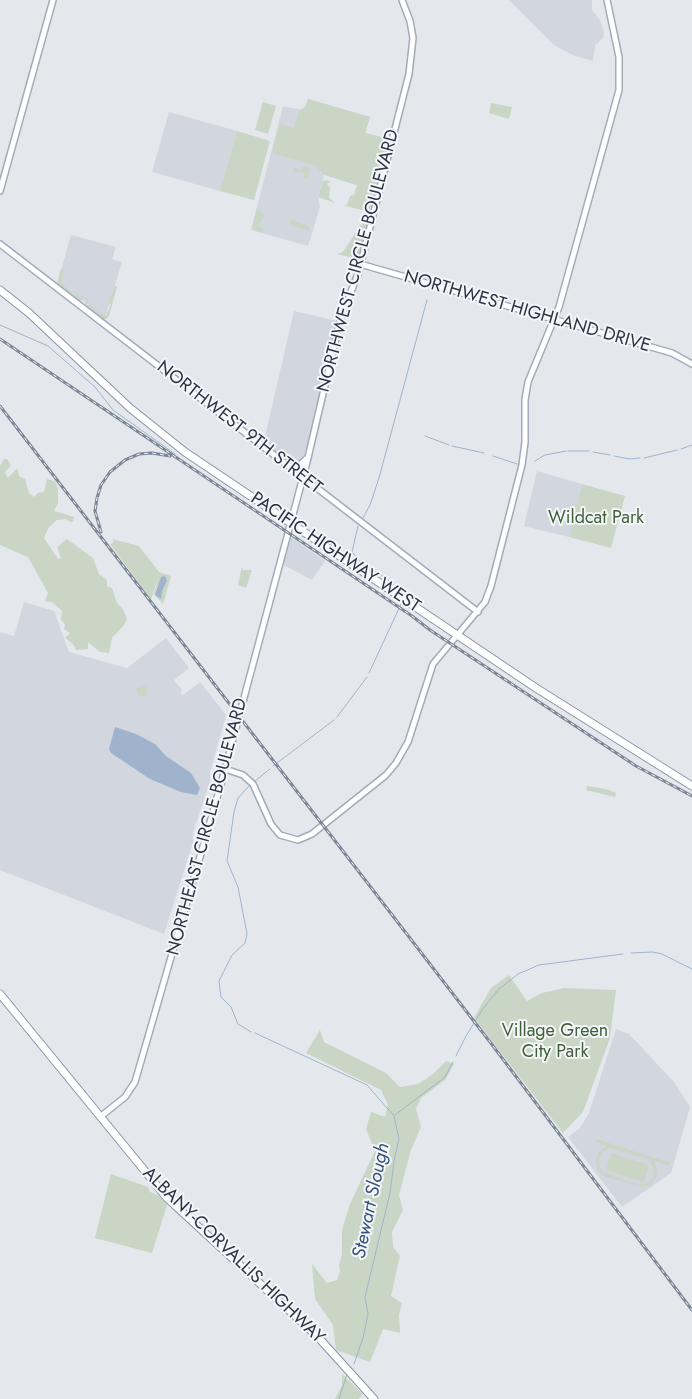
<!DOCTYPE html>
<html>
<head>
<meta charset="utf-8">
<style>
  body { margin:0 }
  canvas { display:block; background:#e4e7ec }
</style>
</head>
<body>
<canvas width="692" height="1399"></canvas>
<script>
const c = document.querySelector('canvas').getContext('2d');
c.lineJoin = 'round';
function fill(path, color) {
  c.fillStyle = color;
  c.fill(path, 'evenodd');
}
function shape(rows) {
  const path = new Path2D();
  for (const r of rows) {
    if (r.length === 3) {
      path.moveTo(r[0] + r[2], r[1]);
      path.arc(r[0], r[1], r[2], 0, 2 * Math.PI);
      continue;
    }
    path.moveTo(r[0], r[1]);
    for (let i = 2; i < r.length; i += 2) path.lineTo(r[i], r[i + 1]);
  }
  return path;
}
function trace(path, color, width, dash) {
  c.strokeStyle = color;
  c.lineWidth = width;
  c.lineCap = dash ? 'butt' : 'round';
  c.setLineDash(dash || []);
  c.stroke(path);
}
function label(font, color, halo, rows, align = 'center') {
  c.font = font + ' Jost,sans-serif';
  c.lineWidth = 4;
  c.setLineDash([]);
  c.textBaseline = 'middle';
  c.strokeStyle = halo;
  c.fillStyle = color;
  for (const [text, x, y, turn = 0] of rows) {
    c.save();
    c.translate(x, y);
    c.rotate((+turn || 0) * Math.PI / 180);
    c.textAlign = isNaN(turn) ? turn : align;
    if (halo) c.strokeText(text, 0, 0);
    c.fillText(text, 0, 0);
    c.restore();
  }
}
fill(shape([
  [509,0,592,0,592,10,600,20,604,32,603,38,595,45,593,61,575,56,554,45],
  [308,99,370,117,365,133,389,139,375,191,324,175,318,197,320,207,308,246,251,230,283,106,302,110,305,107],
  [169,112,237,131,220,191,152,172],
  [71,235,116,247,112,259,122,262,105,318,58,281],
  [294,311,337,321,309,440,301,463,292,465,264,441],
  [537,471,582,484,569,537,524,526],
  [289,536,325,561,312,580,282,564],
  [24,602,54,611,69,652,127,668,166,638,189,668,174,680,182,690,180,692,183,695,200,682,226,715,210,772,210,782,193,832,193,842,164,934,0,870,0,632,14,636],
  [616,1029,629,1034,674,1082,690,1107,671,1173,622,1207,568,1137,580,1128,589,1113]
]), '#d2d6de');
fill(shape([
  [308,99,370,117,365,133,389,139,369,212,342,205,347,205,350,196,354,195,357,185,323,174,314,165,272,153,280,124,294,128,299,111,305,107],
  [263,102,276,106,268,134,255,130],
  [491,103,512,107,509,119,489,113],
  [237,131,270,141,254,200,220,191],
  [294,167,300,170,303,167,310,168,307,179,304,178,304,172,293,172],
  [323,180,331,181,327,184,330,188,329,198,335,203,318,197],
  [257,208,264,216,258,225,264,229,262,233,252,228],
  [290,219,310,227,309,231,289,225],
  [364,220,368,222,358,259,337,254,343,252],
  [61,269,64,270,61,283,74,294,82,297,85,295,81,301,57,283],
  [113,284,117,287,109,316,106,319,103,319,85,304,89,298,87,305,91,305,97,311,106,316,111,304,108,303,114,289],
  [4,459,7,459,11,465,5,472,8,478,17,468,19,476,25,479,29,493,34,497,38,493,44,492,47,479,55,481,58,488,58,503,54,511,74,517,73,521,71,522,65,519,57,520,49,527,44,538,58,559,61,558,57,547,67,539,93,558,99,574,107,580,107,586,112,588,117,603,123,609,127,619,124,625,112,638,109,653,100,652,88,642,88,649,76,650,73,644,65,638,70,633,64,629,65,624,61,620,62,611,52,602,45,601,48,593,28,557,0,545,0,466],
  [582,484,625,496,611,548,569,537],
  [112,539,139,546,159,572,171,576,163,604,154,594,159,574,151,600,110,544,114,542],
  [242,567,243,570,252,570,246,588,238,585],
  [142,691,5.5],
  [587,786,606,789,616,793,615,797,586,790],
  [509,975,527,1001,542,993,564,988,616,990,610,1038,583,1112,563,1133,474,1018,491,988],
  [320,1030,324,1042,386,1073,400,1087,418,1084,432,1075,446,1061,454,1064,445,1080,421,1098,416,1109,421,1127,411,1150,399,1195,403,1210,392,1232,393,1247,400,1256,391,1296,402,1303,399,1315,400,1333,383,1329,370,1362,336,1350,333,1325,315,1299,312,1264,327,1283,337,1280,340,1271,339,1265,342,1254,342,1230,350,1204,375,1151,366,1129,371,1112,385,1117,388,1105,381,1090,306,1053],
  [597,1139,670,1163,669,1166,654,1161,657,1170,656,1177,651,1184,643,1187,606,1177,598,1171,596,1161,598,1153,607,1146,596,1142],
  [609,1148,648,1159,654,1168,653,1178,647,1183,639,1185,605,1173,600,1168,599,1160,602,1152],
  [611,1153,649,1165,644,1182,606,1170],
  [111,1174,148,1187,150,1192,158,1195,167,1205,152,1253,95,1238],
  [342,1374,363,1394,359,1399,335,1399,342,1385]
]), '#c9d6c5');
fill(shape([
  [165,576,167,581,162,591,161,599,155,595,161,577],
  [115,727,136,734,155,744,166,756,191,773,200,788,197,795,181,792,150,779,111,753,109,749]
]), '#9fb4cc');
trace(shape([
  [0,325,48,346,95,387,113,410,175,454],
  [425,436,449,445],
  [452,446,484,453],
  [681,449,692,445],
  [568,451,589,451],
  [593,452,610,455],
  [493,456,517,464],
  [614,456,630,459,640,458],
  [644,458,677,450],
  [535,461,545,455,566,451],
  [363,518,370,505,379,478,427,300],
  [358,526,352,552,360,562,386,578,404,594],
  [369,673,402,602],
  [337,717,367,677],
  [273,766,334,720],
  [255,781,270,769],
  [249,786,238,798,234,812,227,861,238,887,247,934,245,943,232,955,219,981,221,997,231,1007,238,1024,251,1032],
  [631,953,653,952,662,954,692,969],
  [255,1033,367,1085,394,1116,399,1139,394,1161,390,1193,365,1297,368,1314,363,1338,354,1364],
  [456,1056,466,1036,482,1010,499,989,518,974,539,965,623,954],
  [395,1115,445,1077,453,1062],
  [339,1399,347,1374]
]), '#9fb4cc', 1);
const major = shape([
  [0,191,53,0],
  [0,244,478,612],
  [360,264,672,353,692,364],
  [290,466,299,466,306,459],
  [225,769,243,775,253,784,271,824,280,835,298,840,312,834,386,775,396,763,408,742,433,664,485,602,491,586,522,465,525,442,525,400,528,382,559,307,619,90,619,57,607,0],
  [100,1117,125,1097,135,1082,221,784,307,462,341,317,358,274,409,74,413,38,410,21,402,0]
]);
const highway = shape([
  [0,290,29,313,130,408,185,452,536,688,692,786],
  [0,994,167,1198,318,1337,374,1399]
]);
trace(major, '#a3abb8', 8);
trace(highway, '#8b94a3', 9);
trace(major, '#fff', 5);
trace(highway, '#fff', 7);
const rail = shape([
  [0,339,412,616,430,630,636,766,692,796],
  [0,406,490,1042,692,1310],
  [101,532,95,511,97,498,101,485,110,472,125,460,139,454,152,453,170,456]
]);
trace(rail, '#7d8696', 3);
trace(rail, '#f4f6f9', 1, [4]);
label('18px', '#2b3445', '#f4f6f9', [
  ["NORTHWEST CIRCLE BOULEVARD",359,261,-75],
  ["NORTHWEST HIGHLAND DRIVE",527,312,16],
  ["NORTHWEST 9TH STREET",239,428,38],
  ["PACIFIC HIGHWAY WEST",335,553,34],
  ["NORTHEAST CIRCLE BOULEVARD",208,827,-75],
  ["ALBANY-CORVALLIS HIGHWAY",233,1256,44]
]);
label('18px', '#3f6138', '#f4f6f9', [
  ["Wildcat Park",596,519],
  ["Village Green",555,1032],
  ["City Park",555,1053]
]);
label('italic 19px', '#34527a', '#f4f6f9', [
  ["Stewart Slough",372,1201,-78]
]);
</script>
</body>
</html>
